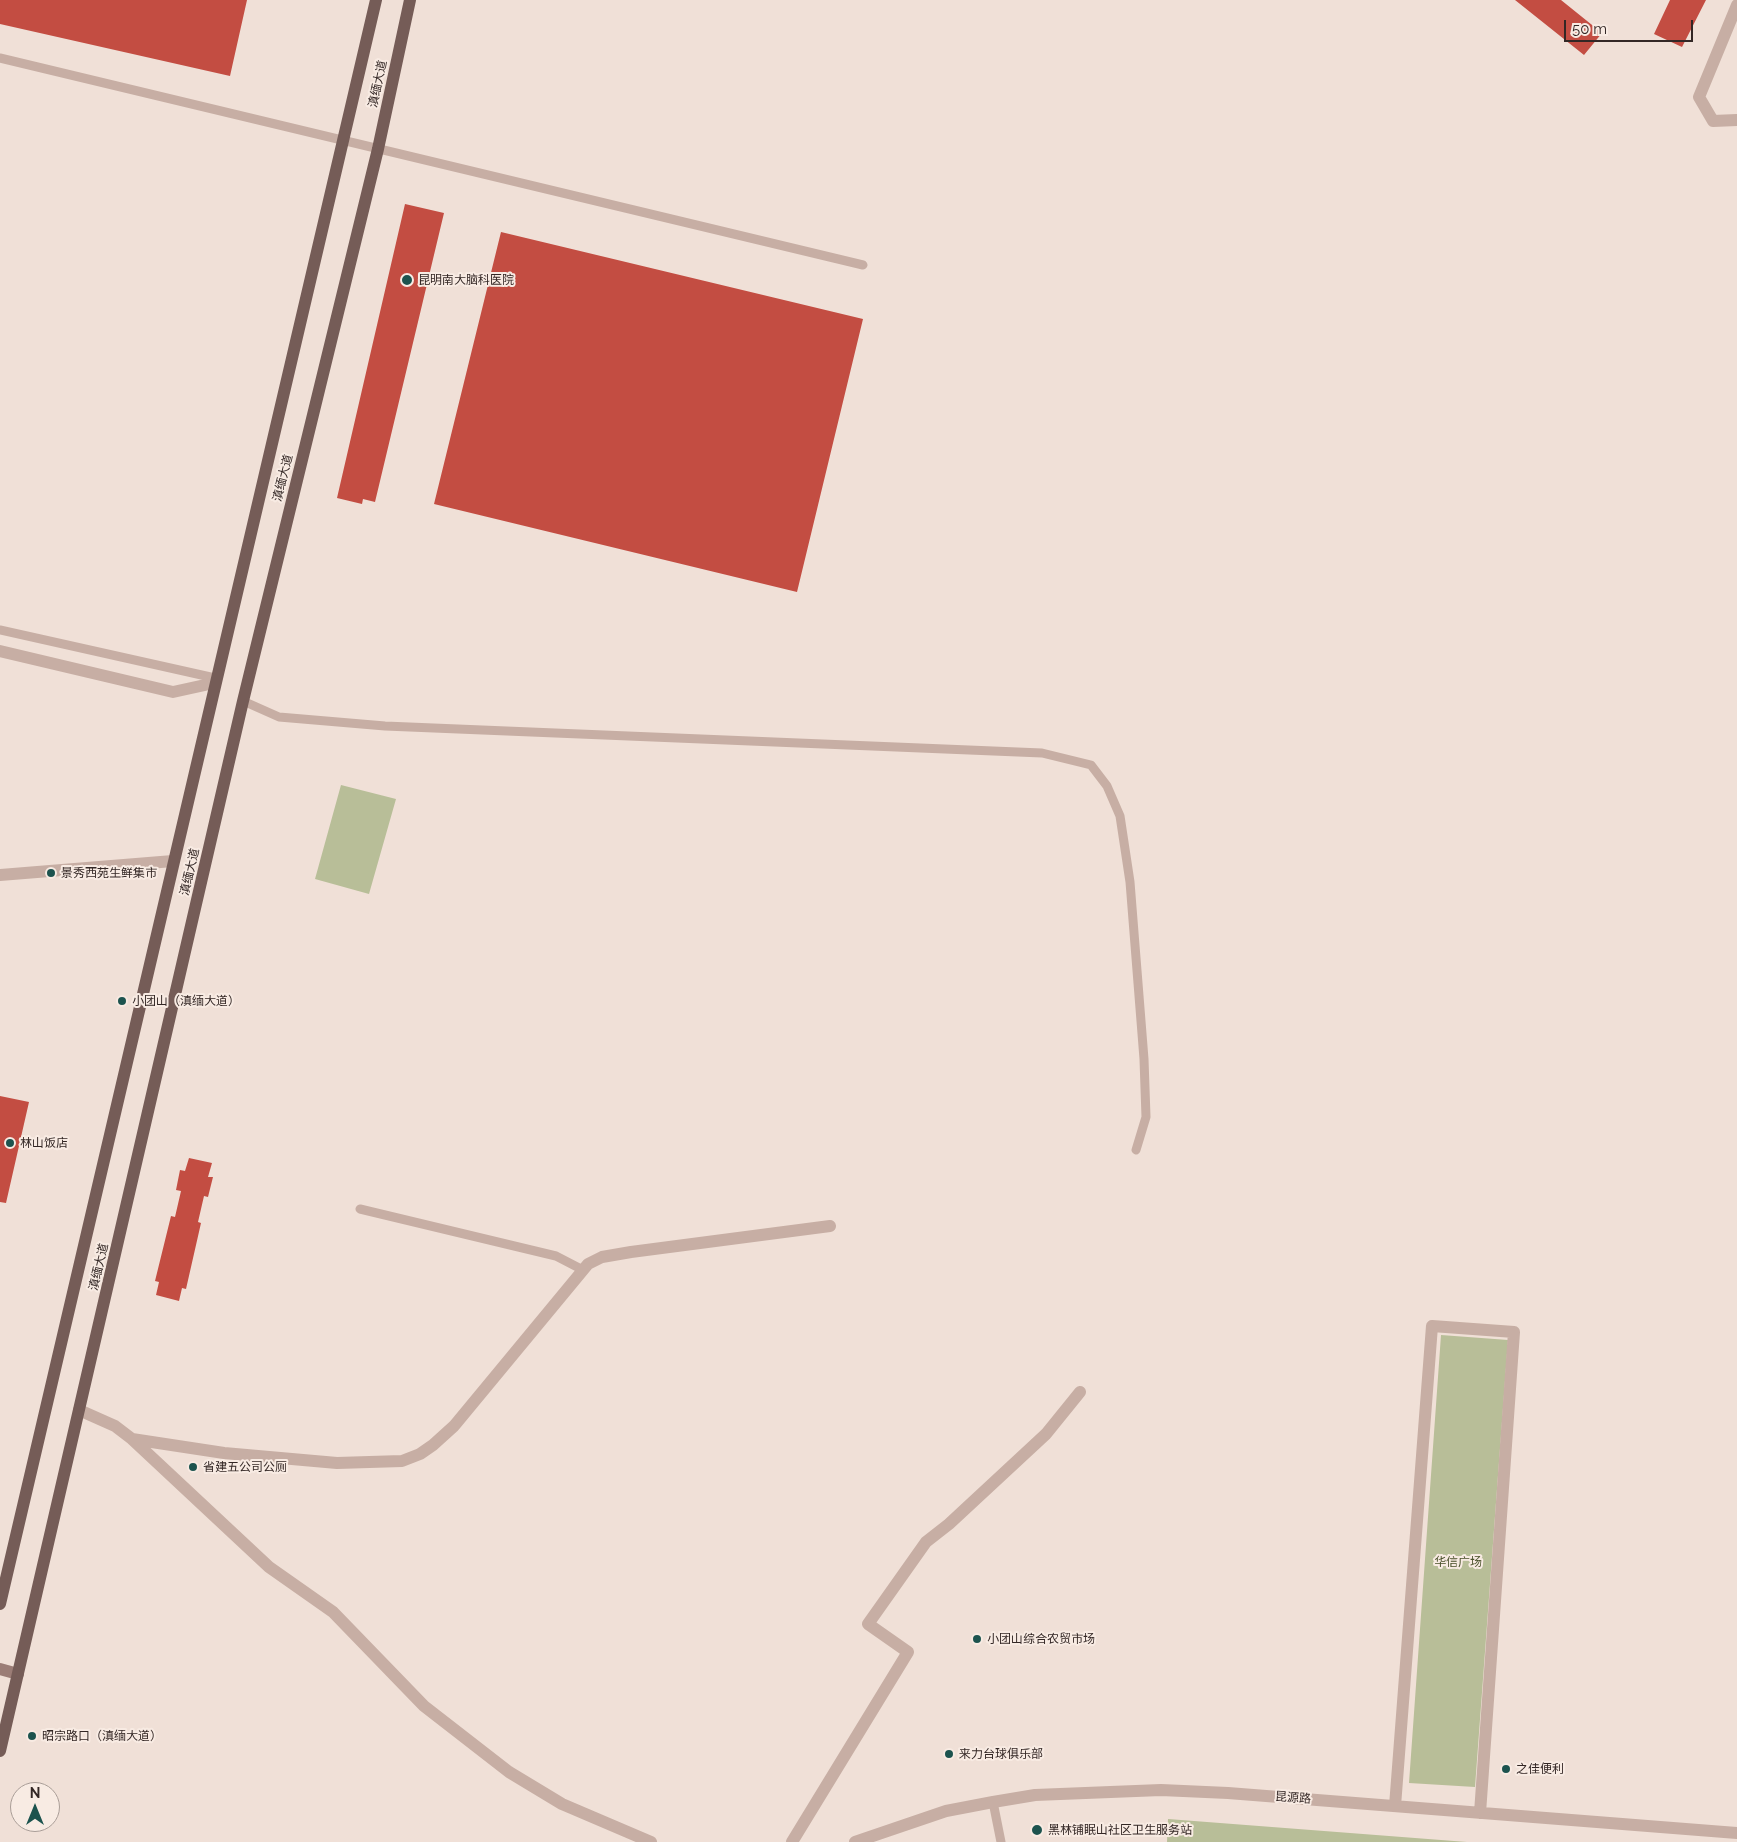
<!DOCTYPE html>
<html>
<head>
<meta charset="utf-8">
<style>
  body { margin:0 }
  #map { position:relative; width:1737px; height:1842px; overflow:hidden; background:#f0e0d7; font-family:Raleway,sans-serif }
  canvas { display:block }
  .north { position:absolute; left:10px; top:1782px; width:50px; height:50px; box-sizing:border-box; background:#f8ebe3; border:1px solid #a99d97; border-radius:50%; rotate:0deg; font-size:14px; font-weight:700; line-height:20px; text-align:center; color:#332725 }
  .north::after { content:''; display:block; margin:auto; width:18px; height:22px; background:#1c534e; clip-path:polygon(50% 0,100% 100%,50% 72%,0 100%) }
  .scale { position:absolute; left:1564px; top:20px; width:129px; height:22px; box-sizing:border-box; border:2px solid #332725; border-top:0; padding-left:6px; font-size:15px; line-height:18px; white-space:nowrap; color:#332725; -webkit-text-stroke:4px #f8ebe3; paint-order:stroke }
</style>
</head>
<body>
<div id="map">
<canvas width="1737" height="1842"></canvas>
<div class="north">N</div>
<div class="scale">50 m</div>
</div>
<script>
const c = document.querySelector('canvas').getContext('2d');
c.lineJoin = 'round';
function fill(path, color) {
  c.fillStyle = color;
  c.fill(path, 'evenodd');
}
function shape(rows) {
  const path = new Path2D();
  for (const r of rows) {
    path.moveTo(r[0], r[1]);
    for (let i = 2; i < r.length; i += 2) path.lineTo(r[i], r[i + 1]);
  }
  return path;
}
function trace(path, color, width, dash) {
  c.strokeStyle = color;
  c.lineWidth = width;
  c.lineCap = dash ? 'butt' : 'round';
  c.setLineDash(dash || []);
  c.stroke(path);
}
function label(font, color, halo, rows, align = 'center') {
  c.font = font + ' Raleway,"Noto Sans SC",sans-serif';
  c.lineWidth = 4;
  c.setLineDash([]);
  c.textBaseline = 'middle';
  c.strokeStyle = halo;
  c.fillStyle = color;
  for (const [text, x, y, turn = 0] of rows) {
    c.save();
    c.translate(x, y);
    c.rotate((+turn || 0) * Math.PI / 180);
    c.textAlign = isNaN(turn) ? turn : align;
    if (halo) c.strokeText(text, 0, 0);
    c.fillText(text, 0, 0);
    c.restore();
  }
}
fill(shape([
  [341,785,396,799,369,894,315,879],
  [1441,1335,1508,1340,1475,1787,1409,1783],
  [1168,1819,1467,1842,1167,1842]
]), '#b8be98');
fill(shape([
  [0,0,247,0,230,76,0,24],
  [1515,0,1561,0,1602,33,1584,55],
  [1670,0,1706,0,1682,47,1654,34],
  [405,204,444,213,375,502,363,499,362,504,337,498],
  [501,232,863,319,797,592,434,504],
  [0,1096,29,1102,6,1203,0,1202],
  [189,1158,212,1163,208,1177,213,1177,208,1197,204,1196,198,1222,201,1223,186,1289,182,1288,179,1301,156,1295,159,1282,155,1281,171,1216,175,1217,181,1191,176,1190,180,1170,185,1171]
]), '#c34d42');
trace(shape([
  [0,58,863,265],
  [0,630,215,678],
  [243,701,279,717,385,726,1042,753,1091,765,1107,786,1120,816,1130,882,1144,1059,1146,1117,1136,1150],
  [360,1209,556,1256,583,1270],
  [993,1802,1001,1842]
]), '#c7aea4', 9);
trace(shape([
  [1737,5,1699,97,1713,121,1737,120],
  [0,651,173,692,214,683],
  [0,875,173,861],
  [79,1410,115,1426,132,1439,269,1567,333,1612,424,1706,509,1772,562,1804,651,1842],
  [132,1439,224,1453,337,1463,402,1461,420,1454,433,1445,454,1426,588,1264,602,1257,631,1252,830,1226],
  [1395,1806,1432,1326,1514,1332,1480,1813],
  [792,1842,908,1652,868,1624,926,1542,949,1524,1046,1434,1080,1392],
  [855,1842,946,1811,993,1802,1035,1795,1161,1790,1228,1793,1737,1833]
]), '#c7aea4', 12);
trace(shape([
  [0,1669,18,1674]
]), '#9b7d76', 12);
trace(shape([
  [0,1604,376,0],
  [0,1751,243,701,378,149,410,0]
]), '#755c57', 12);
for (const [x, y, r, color] of [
  [407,280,6,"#1c534e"],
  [51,873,5,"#1c534e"],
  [122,1001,5,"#1c534e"],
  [10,1143,5,"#1c534e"],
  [193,1467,5,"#1c534e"],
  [977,1639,5,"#1c534e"],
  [32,1736,5,"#1c534e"],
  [949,1754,5,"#1c534e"],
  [1506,1769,5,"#1c534e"],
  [1037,1830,6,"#1c534e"]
]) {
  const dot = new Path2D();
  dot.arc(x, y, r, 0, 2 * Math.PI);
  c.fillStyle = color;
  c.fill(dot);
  trace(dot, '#f8ebe3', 2);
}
label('12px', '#332725', '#f8ebe3', [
  ["滇缅大道",378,84,-78],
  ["滇缅大道",283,478,-76],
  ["滇缅大道",190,872,-77],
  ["滇缅大道",99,1267,-77],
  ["昆源路",1293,1798,4]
]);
label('12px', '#332725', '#f8ebe3', [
  ["昆明南大脑科医院",418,280],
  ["景秀西苑生鲜集市",61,873],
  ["小团山（滇缅大道）",132,1001],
  ["林山饭店",20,1143],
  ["省建五公司公厕",203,1467],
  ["小团山综合农贸市场",987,1639],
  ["昭宗路口（滇缅大道）",42,1736],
  ["来力台球俱乐部",959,1754],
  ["之佳便利",1516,1769],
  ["黑林铺眠山社区卫生服务站",1048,1830]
], 'left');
label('12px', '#49502a', '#f8ebe3', [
  ["华信广场",1458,1562]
]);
</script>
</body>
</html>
